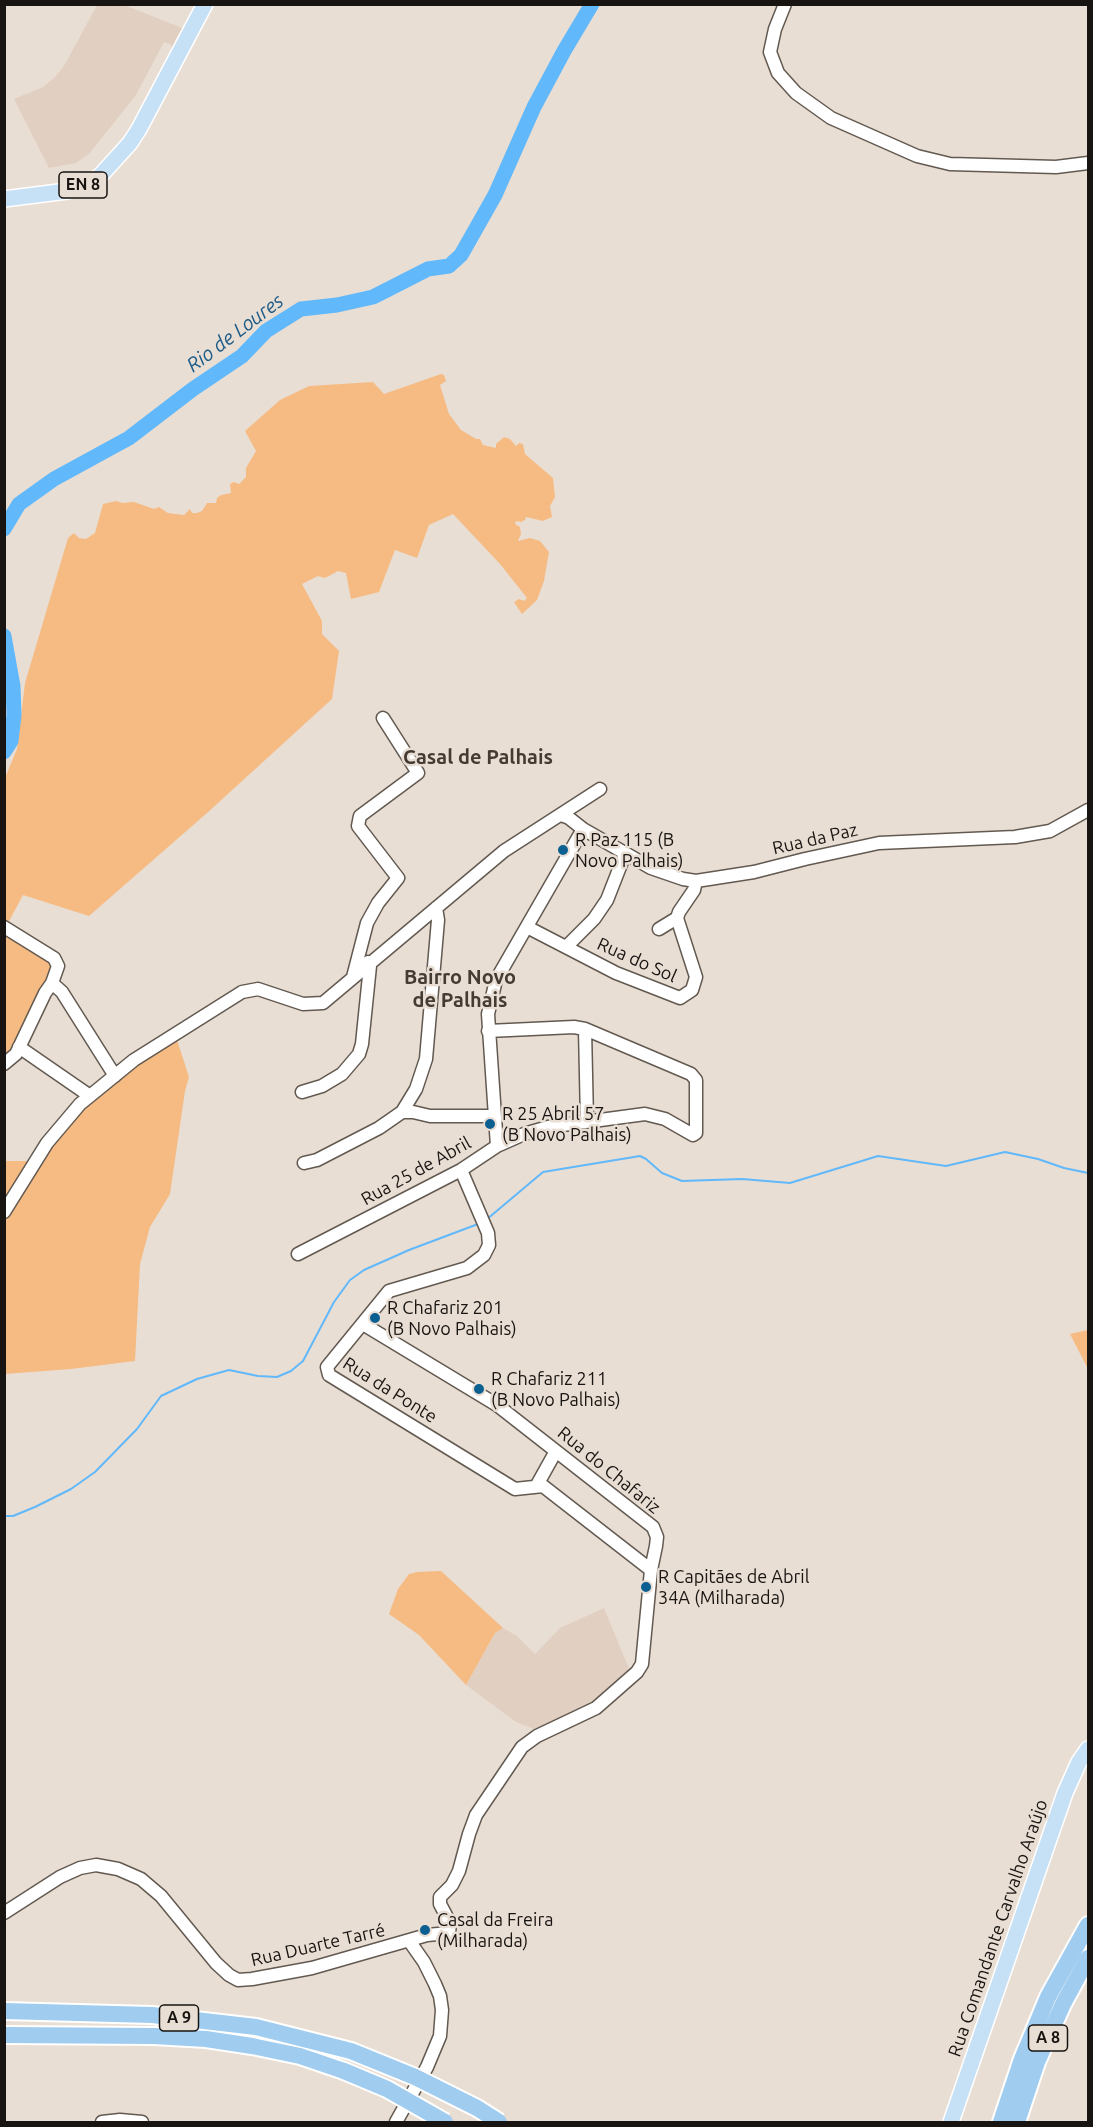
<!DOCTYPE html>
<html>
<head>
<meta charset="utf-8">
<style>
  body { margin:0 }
  #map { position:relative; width:1093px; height:2127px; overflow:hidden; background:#e9ded4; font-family:Ubuntu,sans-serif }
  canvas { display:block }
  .frame { position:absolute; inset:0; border:6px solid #181411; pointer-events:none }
</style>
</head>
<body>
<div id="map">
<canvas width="1093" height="2127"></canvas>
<div class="frame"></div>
</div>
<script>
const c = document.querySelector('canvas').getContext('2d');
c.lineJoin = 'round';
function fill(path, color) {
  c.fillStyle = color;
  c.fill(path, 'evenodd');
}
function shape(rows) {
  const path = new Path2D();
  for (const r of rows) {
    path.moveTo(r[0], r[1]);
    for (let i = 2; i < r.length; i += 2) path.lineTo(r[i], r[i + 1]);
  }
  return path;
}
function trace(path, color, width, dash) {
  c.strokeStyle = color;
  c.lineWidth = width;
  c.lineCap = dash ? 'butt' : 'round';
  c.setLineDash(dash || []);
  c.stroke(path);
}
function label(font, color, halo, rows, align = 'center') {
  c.font = font + ' Ubuntu,sans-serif';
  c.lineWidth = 5;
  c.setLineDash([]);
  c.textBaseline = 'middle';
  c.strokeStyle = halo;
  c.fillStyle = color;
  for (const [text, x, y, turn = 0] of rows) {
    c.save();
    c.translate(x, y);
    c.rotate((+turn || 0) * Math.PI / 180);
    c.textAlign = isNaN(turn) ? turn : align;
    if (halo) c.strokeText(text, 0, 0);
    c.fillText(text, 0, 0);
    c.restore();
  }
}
fill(shape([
  [97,5,124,5,185,29,175,52,170,44,164,42,136,95,89,154,76,163,49,168,14,99,43,87,55,77,64,66],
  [604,1608,630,1671,602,1697,586,1708,536,1730,516,1722,466,1685,495,1633,503,1628,517,1636,535,1654,560,1628]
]), '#e1d0c1');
fill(shape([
  [441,374,444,375,446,381,440,385,449,414,461,430,476,439,480,439,483,445,496,448,496,444,504,437,510,439,516,446,519,443,523,444,525,454,553,478,555,497,550,506,552,517,543,521,526,517,525,520,521,522,516,521,515,524,520,527,521,534,518,541,530,538,540,541,549,552,544,581,537,600,522,614,514,602,519,599,524,601,527,598,500,564,453,514,429,525,417,558,395,550,379,592,351,599,346,573,338,571,329,576,324,578,318,576,302,584,322,621,322,634,339,651,332,699,207,813,89,916,23,895,7,925,53,959,54,971,18,1042,5,1061,5,778,17,749,25,683,68,538,74,533,79,538,86,539,95,533,103,504,116,501,122,503,134,502,154,509,159,507,168,513,184,515,190,509,192,513,197,513,202,511,207,503,216,503,217,498,221,495,231,493,230,484,234,482,239,484,246,477,246,468,256,451,245,431,280,400,309,386,373,382,384,394],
  [177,1040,189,1077,185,1091,170,1194,150,1227,140,1264,135,1361,71,1369,5,1374,5,1161,30,1161,116,1067],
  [1088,1330,1088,1369,1070,1334],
  [441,1571,503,1628,495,1633,466,1685,419,1635,389,1614,398,1589,409,1574,417,1572]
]), '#f5bb83');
trace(shape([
  [486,1220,543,1172,640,1156,646,1159,662,1173,682,1181,742,1179,790,1183,878,1156,946,1166,1005,1152,1038,1159,1064,1168,1088,1173],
  [4,1516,13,1516,35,1507,71,1489,95,1472,137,1429,161,1396,197,1379,229,1370,258,1376,277,1377,291,1371,303,1361,334,1302,350,1280,364,1270,409,1250,478,1224]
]), '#61b8fa', 2);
trace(shape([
  [4,529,19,504,54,479,129,438,193,389,242,356,266,331,301,309,337,305,373,297,428,269,449,266,461,255,495,195,534,107,564,51,592,4],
  [4,636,13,686,14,715,11,741,4,752]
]), '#61b8fa', 15);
const minor = shape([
  [785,4,775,29,770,52,778,73,796,93,831,118,917,156,950,164,1056,167,1088,163],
  [561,815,569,818,583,829,651,868,683,879,696,881,754,872,805,859,879,843,1015,837,1050,831,1088,810],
  [4,927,54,958,58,966,52,983,62,992,115,1076],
  [527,927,616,973,680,998,692,990,696,977,677,918,679,912,694,890,696,881],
  [659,929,677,918],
  [566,947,594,919,607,900,625,854],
  [353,977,367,923,378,903,398,878,358,826,360,816,418,773,383,718],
  [585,1029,587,1121],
  [19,1047,90,1096],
  [4,1064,16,1054,45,993,52,983],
  [302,1092,322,1086,342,1074,359,1054,362,1044,370,966,368,962],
  [402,1112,413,1112,430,1116,495,1116],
  [497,1146,488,1014,496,980,583,829],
  [304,1163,317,1160,379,1128,402,1112,416,1089,426,1059,438,920,436,908],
  [461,1170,488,1233,489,1245,484,1255,467,1268,389,1291,327,1367,329,1375,515,1489,543,1486,651,1570],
  [4,1212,47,1143,80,1104,134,1060,242,992,258,989,303,1004,323,1003,504,851,600,789],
  [298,1254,461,1170,497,1146,524,1134,548,1127,645,1114,665,1119,693,1135,696,1133,696,1080,691,1074,585,1029,574,1027,488,1031],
  [537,1485,556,1451],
  [4,1913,60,1877,80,1868,96,1865,118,1869,141,1879,161,1896,216,1963,229,1975,238,1980,252,1979,312,1968,427,1935,449,1933,450,1923,440,1904,440,1897,452,1885,459,1871,469,1834,476,1815,522,1747,537,1736,596,1708,637,1672,642,1664,651,1570,656,1546,657,1537,653,1527,497,1405,363,1324],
  [102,2122,120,2120,142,2122],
  [396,2122,427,2067,440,2036,442,2010,440,1996,435,1984,424,1962,410,1942]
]);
const major = shape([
  [4,199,67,191,89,183,100,176,130,143,139,129,205,4],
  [951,2122,1065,1793,1079,1762,1088,1749]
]);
const highway = shape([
  [4,2011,152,2015,256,2027,351,2051,415,2077],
  [4,2035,154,2036,206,2039,252,2046,300,2056,344,2071],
  [1001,2122,1022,2059,1048,1997,1088,1925],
  [1017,2122,1037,2062,1063,2004,1088,1958]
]);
trace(minor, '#625950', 15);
trace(major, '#fff', 18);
trace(highway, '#fff', 20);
trace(minor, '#fff', 12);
trace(major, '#c6e0f5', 15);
trace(highway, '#a0ccef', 16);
const highwayBridge = shape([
  [344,2071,387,2089,445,2122],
  [415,2077,477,2108,499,2122]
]);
trace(highwayBridge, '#fff', 20, []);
trace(highwayBridge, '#a0ccef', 16);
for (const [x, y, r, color] of [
  [563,850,6,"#0c5f91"],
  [490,1124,6,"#0c5f91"],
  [375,1318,6,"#0c5f91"],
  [479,1389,6,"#0c5f91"],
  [646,1587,6,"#0c5f91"],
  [425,1930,6,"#0c5f91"]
]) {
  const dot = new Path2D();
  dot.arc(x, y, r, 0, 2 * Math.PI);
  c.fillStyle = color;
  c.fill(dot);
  trace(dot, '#e9ded4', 2);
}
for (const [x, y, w] of [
  [83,185,48],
  [179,2018,39],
  [1048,2038,39]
]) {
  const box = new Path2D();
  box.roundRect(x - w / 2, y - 13, w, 26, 4.5);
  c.fillStyle = '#e9ded4';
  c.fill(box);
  trace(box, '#181411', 1.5);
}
label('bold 16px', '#181411', null, [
  ["EN 8",83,185],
  ["A 9",179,2018],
  ["A 8",1048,2038]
]);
label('18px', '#181411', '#e9ded4', [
  ["Rua da Paz",815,839,-13],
  ["Rua do Sol",637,960,24],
  ["Rua 25 de Abril",416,1171,-29],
  ["Rua da Ponte",390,1390,32],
  ["Rua do Chafariz",609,1470,39],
  ["Rua Comandante Carvalho Araújo",998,1928,-71],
  ["Rua Duarte Tarré",318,1945,-13]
]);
label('18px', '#181411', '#e9ded4', [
  ["R Paz 115 (B",575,840],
  ["Novo Palhais)",575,861],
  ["R 25 Abril 57",502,1114],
  ["(B Novo Palhais)",502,1135],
  ["R Chafariz 201",387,1308],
  ["(B Novo Palhais)",387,1329],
  ["R Chafariz 211",491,1379],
  ["(B Novo Palhais)",491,1400],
  ["R Capitães de Abril",658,1577],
  ["34A (Milharada)",658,1598],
  ["Casal da Freira",437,1920],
  ["(Milharada)",437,1941]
], 'left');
label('italic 20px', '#1c5b87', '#e9ded4', [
  ["Rio de Loures",235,333,-37]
]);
label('bold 20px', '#443b33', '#e9ded4', [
  ["Casal de Palhais",478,757],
  ["Bairro Novo",460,977],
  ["de Palhais",460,1000]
]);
</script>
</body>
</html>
